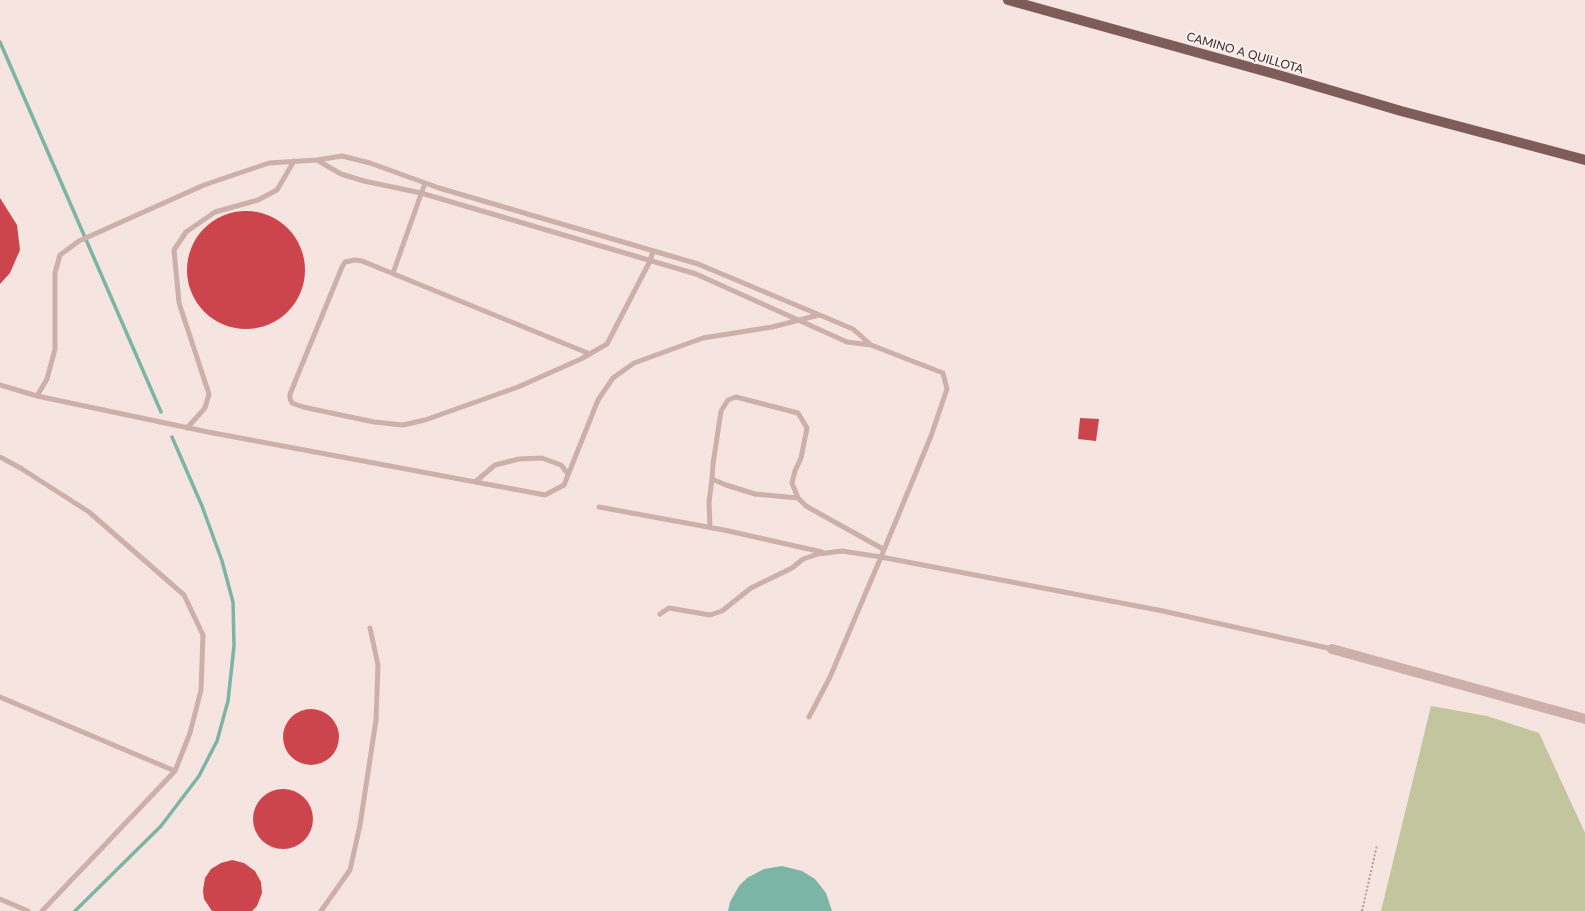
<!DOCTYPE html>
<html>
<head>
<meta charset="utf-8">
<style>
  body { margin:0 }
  canvas { display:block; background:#f5e4e0 }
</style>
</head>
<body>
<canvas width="1585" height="911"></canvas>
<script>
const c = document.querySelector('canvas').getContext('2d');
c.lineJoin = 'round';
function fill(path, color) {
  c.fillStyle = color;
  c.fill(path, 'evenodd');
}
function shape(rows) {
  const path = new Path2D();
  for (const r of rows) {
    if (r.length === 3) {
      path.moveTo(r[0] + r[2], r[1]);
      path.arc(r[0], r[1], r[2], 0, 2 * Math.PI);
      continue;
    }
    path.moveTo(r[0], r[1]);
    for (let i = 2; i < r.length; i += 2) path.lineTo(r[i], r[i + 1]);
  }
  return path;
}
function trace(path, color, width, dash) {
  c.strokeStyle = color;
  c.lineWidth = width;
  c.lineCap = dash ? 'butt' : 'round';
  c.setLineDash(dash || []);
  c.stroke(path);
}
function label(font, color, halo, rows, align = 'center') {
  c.font = font + ' Lato,sans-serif';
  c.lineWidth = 4;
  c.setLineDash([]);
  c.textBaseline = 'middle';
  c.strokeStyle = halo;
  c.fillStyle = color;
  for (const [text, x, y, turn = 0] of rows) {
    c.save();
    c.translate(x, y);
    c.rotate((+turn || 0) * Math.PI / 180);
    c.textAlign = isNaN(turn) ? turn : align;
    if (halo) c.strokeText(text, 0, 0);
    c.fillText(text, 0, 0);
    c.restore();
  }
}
fill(shape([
  [1431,706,1487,716,1539,733,1585,833,1585,911,1381,911]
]), '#c3c59e');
fill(shape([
  [782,866,802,871,815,879,826,893,832,911,728,911,730,902,739,886,747,878,764,869]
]), '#7cb4a6');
trace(shape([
  [0,42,161,412],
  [75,911,161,826,199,776,217,741,228,701,234,646,233,602,222,561,202,506,172,437]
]), '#7cb4a6', 3.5);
fill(shape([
  [0,198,17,225,20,250,10,273,0,284],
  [246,270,59],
  [1080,418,1099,419,1096,441,1078,439],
  [311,737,28],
  [283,819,30],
  [232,860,244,863,255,871,261,882,262,893,257,906,252,911,212,911,204,899,203,890,205,878,211,869,221,863]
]), '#cd454c');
trace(shape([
  [1362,911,1377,845]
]), '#ba9994', 2, [2, 2]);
trace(shape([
  [317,160,341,174,364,181,421,193,696,274,847,342,871,345,943,373,947,389,931,436,881,557,1163,611,1332,649],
  [393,273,425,183],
  [590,354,362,261,355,260,345,262,342,267,290,394,290,399,292,403,303,407,374,422,403,425,425,420,518,387,581,359,607,344,650,261,653,251],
  [0,385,37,396,208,432,545,495,564,485,598,400,613,378,634,363,703,338,772,327,819,315],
  [37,396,47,379,55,349,55,273,60,255,79,241,204,185,269,163,317,160,342,156,370,163,439,188,698,264,853,329,870,344],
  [187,428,205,408,209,394,179,303,174,250,186,232,215,212,258,200,277,190,294,161],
  [0,457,22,469,89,512,184,595,203,635,201,690,190,733,175,771,42,911],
  [475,482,495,465,519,459,542,458,561,465,568,474],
  [798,498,755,494,726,485,712,479,713,464,721,411,728,400,736,397,798,413,807,428,801,458,795,471,792,483,798,498,806,506,883,549],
  [599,507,724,530,822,552],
  [710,527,709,502,712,479],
  [660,614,669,608,710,615,722,611,751,588,792,568,803,559,818,554,842,551,881,557,830,677,809,717],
  [0,697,175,771],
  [0,899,28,911],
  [321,911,350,870,360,825,376,720,378,665,370,628]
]), '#ceb0aa', 5);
trace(shape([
  [1332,649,1585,719]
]), '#ceb0aa', 10);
trace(shape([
  [1008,0,1282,76,1401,111,1585,160]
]), '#7e5c5a', 10);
label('12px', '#3b2a2a', '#fbf0ed', [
  ["CAMINO A QUILLOTA",1245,53,16]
]);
</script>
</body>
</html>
